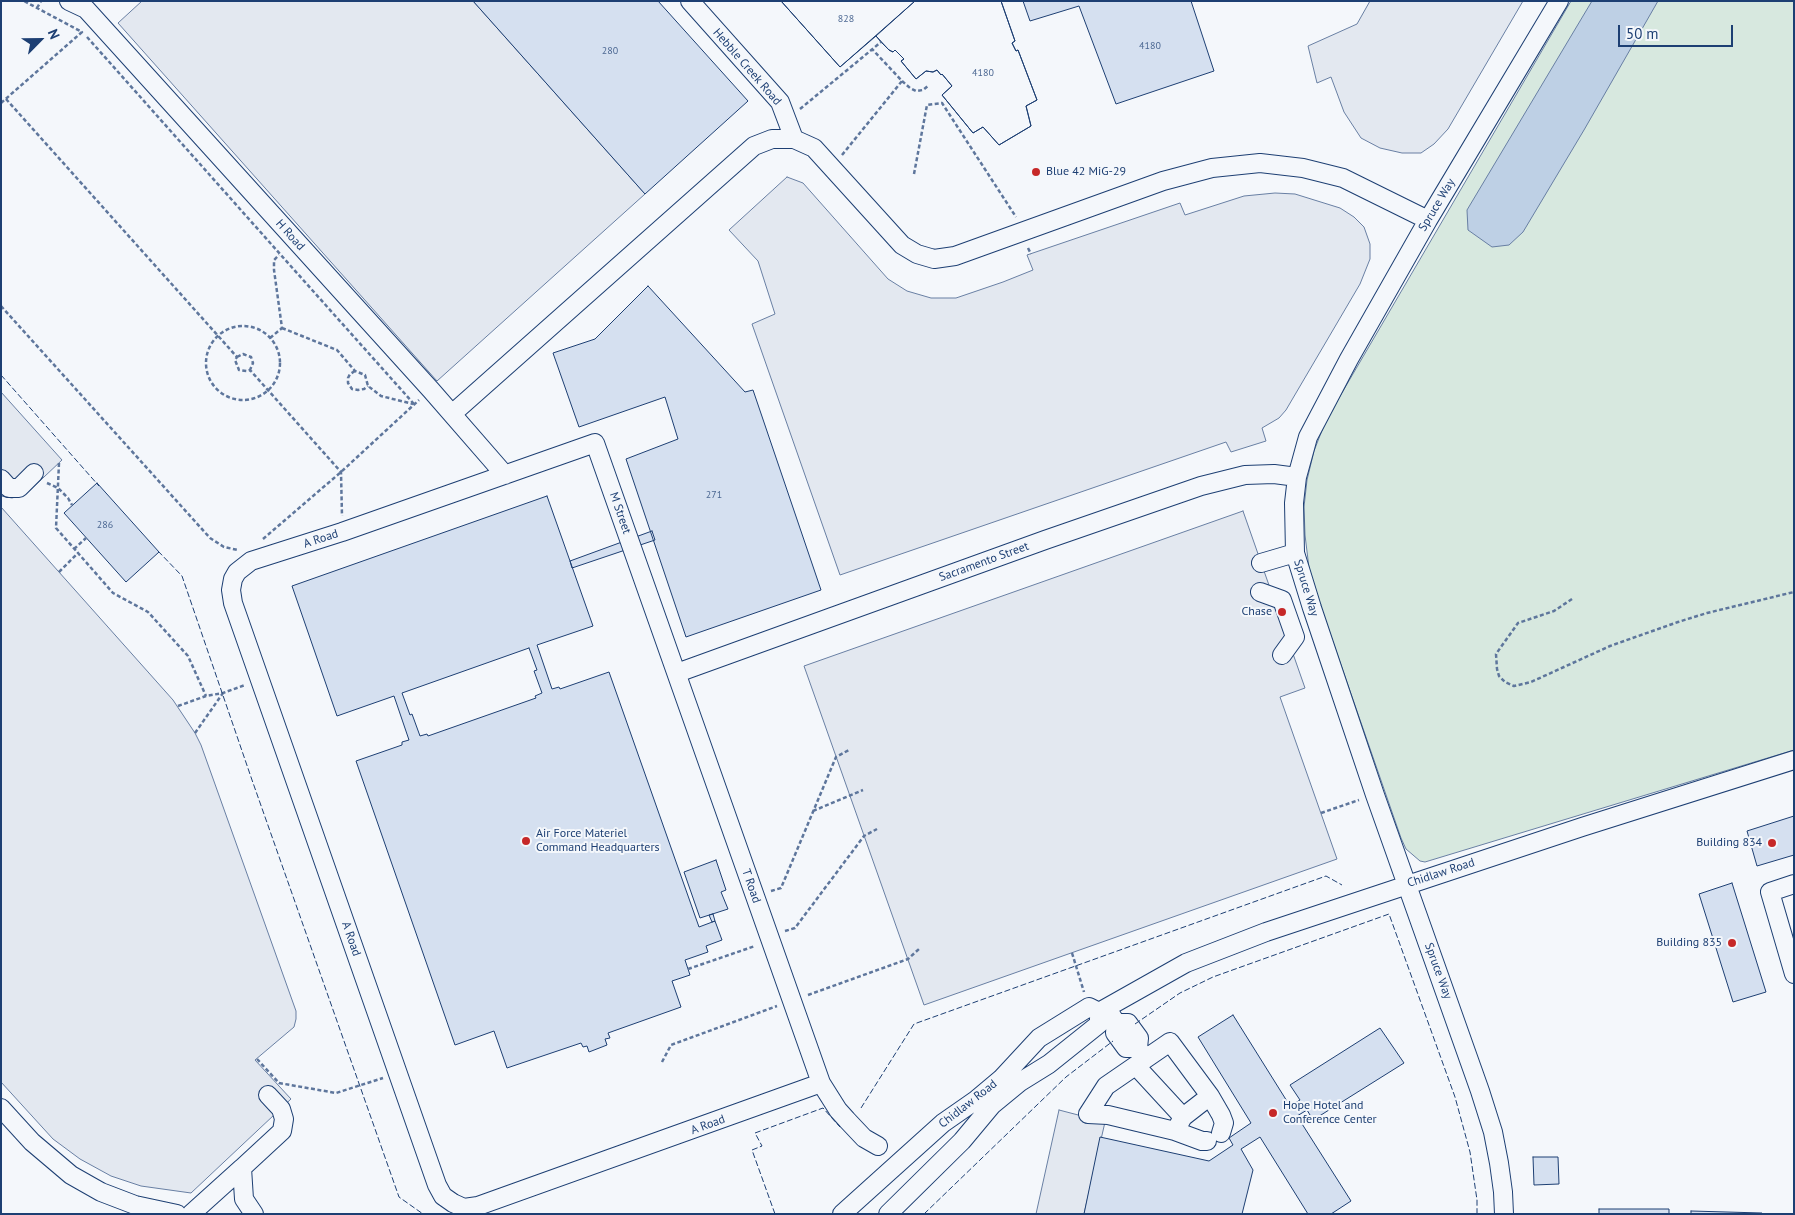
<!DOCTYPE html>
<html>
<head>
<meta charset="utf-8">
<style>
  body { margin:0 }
  #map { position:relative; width:1795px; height:1215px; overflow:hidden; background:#f4f7fb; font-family:"PT Sans",sans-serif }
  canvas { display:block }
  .frame { position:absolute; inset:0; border:2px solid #1d3f73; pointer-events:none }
  .north { position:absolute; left:15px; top:15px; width:50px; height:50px; -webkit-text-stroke:4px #f4f7fb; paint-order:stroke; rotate:67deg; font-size:14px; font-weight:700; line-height:20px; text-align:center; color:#1d3f73 }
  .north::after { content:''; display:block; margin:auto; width:18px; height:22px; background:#1d3f73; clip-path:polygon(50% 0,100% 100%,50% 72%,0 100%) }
  .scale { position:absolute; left:1618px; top:25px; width:115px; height:22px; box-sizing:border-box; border:2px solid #1d3f73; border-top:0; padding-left:6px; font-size:15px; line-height:18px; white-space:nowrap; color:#1d3f73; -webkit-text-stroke:4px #f4f7fb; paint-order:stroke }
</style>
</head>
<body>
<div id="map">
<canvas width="1795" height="1215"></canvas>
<div class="frame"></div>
<div class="north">N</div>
<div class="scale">50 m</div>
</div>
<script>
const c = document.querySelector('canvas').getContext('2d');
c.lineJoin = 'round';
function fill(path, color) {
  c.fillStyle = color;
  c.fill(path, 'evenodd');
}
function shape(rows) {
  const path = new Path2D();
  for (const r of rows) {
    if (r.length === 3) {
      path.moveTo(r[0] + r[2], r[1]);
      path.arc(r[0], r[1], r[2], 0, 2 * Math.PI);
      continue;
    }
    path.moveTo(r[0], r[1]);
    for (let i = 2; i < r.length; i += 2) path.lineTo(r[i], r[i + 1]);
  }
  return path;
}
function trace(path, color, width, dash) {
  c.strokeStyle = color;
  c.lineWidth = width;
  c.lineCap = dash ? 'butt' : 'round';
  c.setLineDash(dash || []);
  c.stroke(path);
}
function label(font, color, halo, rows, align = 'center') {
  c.font = font + ' "PT Sans",sans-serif';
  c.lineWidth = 4;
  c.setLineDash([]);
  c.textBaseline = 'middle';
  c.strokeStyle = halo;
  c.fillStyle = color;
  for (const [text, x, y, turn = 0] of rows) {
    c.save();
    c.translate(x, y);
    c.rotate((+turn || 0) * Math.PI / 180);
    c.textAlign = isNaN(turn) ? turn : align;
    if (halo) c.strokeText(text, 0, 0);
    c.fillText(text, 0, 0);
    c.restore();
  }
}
const green = shape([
  [1571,1,1794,1,1794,750,1425,862,1420,861,1406,849,1401,838,1316,593,1309,568,1305,535,1304,507,1307,480,1314,451,1326,420,1571,1]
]);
fill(green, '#d7e8df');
trace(green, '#687fa3', 1);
const parking = shape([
  [142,1,473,1,645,194,437,381,118,23,142,1],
  [1370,1,1523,1,1448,129,1434,144,1421,153,1402,153,1380,148,1361,138,1344,112,1331,77,1317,83,1308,46,1357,24,1370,1],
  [787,177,803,183,888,279,907,291,931,298,956,298,1003,282,1033,270,1027,255,1180,203,1185,215,1244,196,1275,193,1295,194,1340,208,1354,217,1364,227,1370,244,1370,259,1360,284,1286,410,1279,418,1262,428,1266,441,1231,452,1226,442,840,575,752,324,775,314,758,261,729,230,787,177],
  [1,392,62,460,26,494,12,498,1,496,1,392],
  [1,507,173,700,195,733,201,745,296,1011,296,1019,294,1027,255,1060,291,1099,191,1193,141,1186,111,1176,80,1159,53,1139,1,1082,1,507],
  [1243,511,1305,688,1280,697,1337,859,924,1005,804,666,1243,511],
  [1059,1110,1105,1122,1084,1214,1036,1214,1059,1110]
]);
fill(parking, '#e3e8f0');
trace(parking, '#687fa3', 1);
const water = shape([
  [1592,1,1658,1,1584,130,1523,232,1509,245,1492,247,1468,230,1467,210,1592,1]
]);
fill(water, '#bed0e5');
trace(water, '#687fa3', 1);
const building = shape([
  [473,1,658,1,748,101,645,194,473,1],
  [781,1,1001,1,1015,41,1012,43,1016,51,1018,50,1037,100,1026,106,1031,126,999,145,983,127,973,133,942,95,952,86,942,74,941,75,937,70,933,72,926,71,916,79,901,61,904,59,895,50,893,52,889,50,876,36,840,67,781,1],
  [781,1,915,1,840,67,781,1],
  [915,1,1001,1,1015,41,1012,43,1016,51,1018,50,1037,100,1026,106,1031,126,999,145,983,127,973,133,942,95,952,86,942,74,941,75,937,70,933,72,926,71,916,79,901,61,904,59,895,50,893,52,889,50,881,42,876,36,915,1],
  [1023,1,1191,1,1214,71,1116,104,1079,6,1030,21,1023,1],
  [648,286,745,392,753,390,821,590,686,637,626,459,678,439,665,397,579,427,553,353,595,339,648,286],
  [97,483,159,552,126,582,64,513,97,483],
  [547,496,593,626,537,645,552,689,559,687,560,689,609,672,699,927,715,921,722,940,706,946,708,952,685,960,690,975,672,981,681,1007,608,1033,610,1038,605,1039,607,1045,589,1052,587,1046,583,1047,581,1043,507,1068,494,1031,455,1045,356,761,402,745,402,742,409,740,394,696,337,716,292,586,547,496],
  [529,648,537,670,534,671,542,693,535,696,536,698,428,736,427,734,420,736,412,714,410,715,402,693,529,648],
  [652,531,655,540,572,568,570,561,652,531],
  [1794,816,1794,855,1757,866,1747,831,1794,816],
  [716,860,726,890,721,892,728,909,700,918,684,872,716,860],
  [1732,883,1766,992,1733,1002,1699,894,1732,883],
  [713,914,715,921,712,922,709,915,713,914],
  [1233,1015,1290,1106,1300,1100,1290,1085,1380,1028,1404,1063,1313,1120,1307,1110,1297,1116,1351,1201,1331,1214,1308,1214,1260,1137,1241,1149,1253,1170,1242,1214,1084,1214,1100,1137,1209,1161,1233,1145,1229,1138,1251,1123,1198,1037,1233,1015],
  [1533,1157,1558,1157,1559,1184,1534,1185,1533,1157],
  [1599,1209,1669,1209,1669,1214,1599,1214,1599,1209],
  [1691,1211,1762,1213,1762,1214,1691,1214,1691,1211]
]);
fill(building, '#d5e0f0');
trace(building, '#1d3f73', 1);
const minor = shape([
  [69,1,86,9,431,390,505,475],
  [690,1,780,102,794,139],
  [452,414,754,146,772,139,794,139,814,148,902,245,917,254,934,259,955,256,1163,181,1212,168,1260,163,1303,168,1343,178,1428,220],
  [1,479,9,488,19,488,34,473],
  [1261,563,1295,553],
  [1260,592,1282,600,1295,637,1282,655],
  [677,673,1045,540,1201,486,1245,475,1274,474,1297,477],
  [1794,884,1770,892,1794,974],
  [1107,1008,1116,1023,1115,1033,1126,1048,1138,1048],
  [1099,1012,1186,963,1266,932,1582,827,1794,760],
  [1116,1023,1128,1023,1139,1038,1138,1048,1145,1058],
  [1136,1066,1183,1117],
  [821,1083,478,1206,464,1208,453,1203,443,1196,437,1185,233,603,231,590,233,579,237,572,251,561,342,532,595,443,821,1083,838,1110,847,1120,864,1138,878,1146],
  [1,1108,32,1142,71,1175,101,1192,135,1205,177,1214],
  [1088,1114,1106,1086,1170,1042,1210,1096,1221,1115,1224,1123,1221,1133],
  [1088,1114,1108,1115,1175,1131,1202,1141,1207,1141],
  [1178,1126,1183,1117,1210,1096],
  [242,1168,282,1131,284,1119,281,1109,268,1095],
  [191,1214,242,1168,244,1199,254,1214],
  [842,1214,943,1123,976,1100,1001,1079,1039,1038,1089,1007,1099,1012],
  [888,1214,962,1141,992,1105,1020,1082,1049,1064,1099,1024,1099,1012],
  [1504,1214,1503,1192,1499,1163,1493,1132,1480,1091,1375,795,1312,608,1295,553,1294,503,1297,477,1308,437,1349,359,1428,220,1559,1]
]);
trace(minor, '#1d3f73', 20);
trace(shape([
  [37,8,41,1],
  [87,37,280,254,414,404],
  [902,81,910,88,916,91,923,90,929,85],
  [6,99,237,357,235,360,239,370,247,371,250,370,341,472,342,516],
  [1,103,82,32,24,1],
  [800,109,881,42],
  [842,155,902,81,872,49],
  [914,174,927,105,942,103,1016,217],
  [1028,248,1031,254],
  [1,306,210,538,224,547,238,550],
  [243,363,37],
  [282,328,337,350,355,371,365,375,368,386,381,396,413,404],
  [270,338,282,328,274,270,274,260,279,255],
  [237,357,243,354,251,357,253,363,250,370],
  [355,371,350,374,348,378,348,383,352,389,358,390,364,389,368,386],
  [59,463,56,528,78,553],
  [47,483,58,488,68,498,72,505],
  [263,539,341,472,419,400],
  [74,549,86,538],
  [59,572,78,553,113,593,148,612,188,656,206,696],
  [1572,599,1554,611,1518,623,1496,654,1497,669,1499,676,1505,682,1514,686,1531,682,1610,646,1678,622,1707,613,1794,592],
  [178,706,206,696,223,693,245,685],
  [195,733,223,693],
  [813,811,863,790],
  [1321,813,1359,800],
  [771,891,781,888,836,757,849,750],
  [785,931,795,928,864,836,877,829],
  [1072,953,1084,992],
  [688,969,755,946],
  [808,995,908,959,919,949],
  [257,1059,279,1083,336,1093,383,1078],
  [662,1062,671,1045,777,1006]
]), '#5e769c', 2.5, [4, 2.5]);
trace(minor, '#f4f7fb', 18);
trace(shape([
  [1,375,99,486],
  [158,551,182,576,252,780,399,1197,423,1214],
  [1135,1024,1180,993,1213,977,1389,914,1455,1097,1470,1152,1477,1200,1477,1214],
  [861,1108,914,1024,1326,876,1342,885],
  [775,1214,752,1150,762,1146,755,1133,823,1108,840,1127],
  [924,1214,1066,1077,1113,1041]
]), '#1d3f73', 1, [6, 2.5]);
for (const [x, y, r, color] of [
  [1036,172,5,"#c62828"],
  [1282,612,5,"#c62828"],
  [526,841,5,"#c62828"],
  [1772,843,5,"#c62828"],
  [1732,943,5,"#c62828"],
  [1273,1113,5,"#c62828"]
]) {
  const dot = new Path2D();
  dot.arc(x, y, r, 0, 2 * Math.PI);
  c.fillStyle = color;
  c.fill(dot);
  trace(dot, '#f4f7fb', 2);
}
label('10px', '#4b6792', null, [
  ["828",846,19],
  ["4180",1150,46],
  ["280",610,51],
  ["4180",983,73],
  ["271",714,495],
  ["286",105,525]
]);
label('12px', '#1d3f73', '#f4f7fb', [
  ["Hebble Creek Road",747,67,49],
  ["Spruce Way",1437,205,-59],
  ["H Road",290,235,48],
  ["M Street",620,513,71],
  ["A Road",321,539,-18],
  ["Sacramento Street",984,562,-20],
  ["Spruce Way",1306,588,73],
  ["Chidlaw Road",1441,873,-18],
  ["T Road",751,886,71],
  ["A Road",351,939,71],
  ["Spruce Way",1438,971,70],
  ["Chidlaw Road",968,1104,-38],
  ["A Road",708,1125,-20]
]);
label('12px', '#1d3f73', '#f4f7fb', [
  ["Blue 42 MiG-29",1046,172],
  ["Chase",1272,612,"right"],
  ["Air Force Materiel",536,834],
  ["Command Headquarters",536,848],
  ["Building 834",1762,843,"right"],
  ["Building 835",1722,943,"right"],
  ["Hope Hotel and",1283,1106],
  ["Conference Center",1283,1120]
], 'left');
</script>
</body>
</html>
